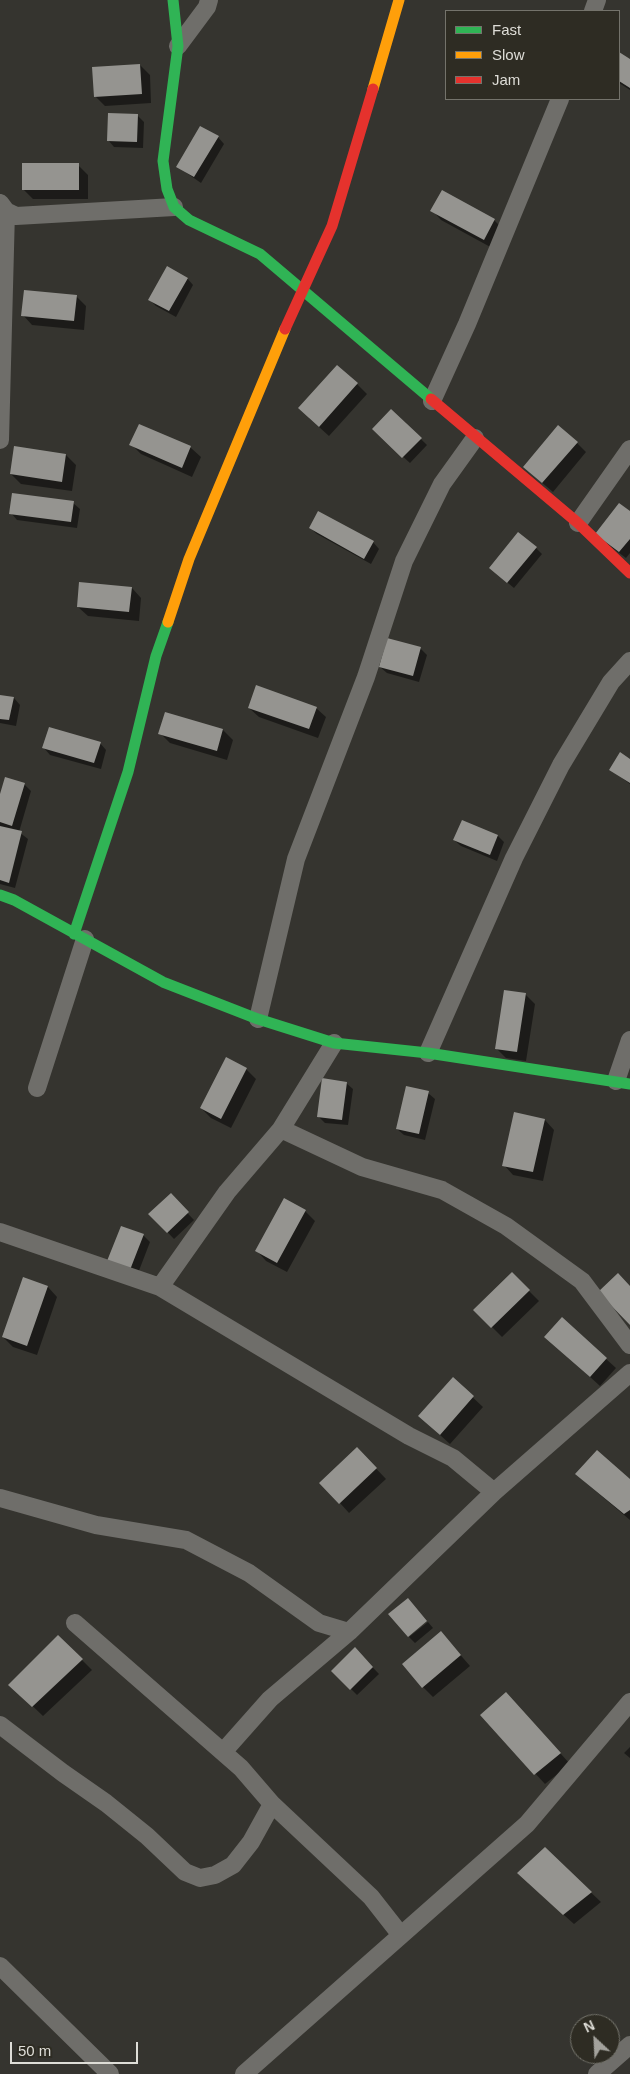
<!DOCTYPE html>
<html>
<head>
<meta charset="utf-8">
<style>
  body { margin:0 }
  #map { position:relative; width:630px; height:2074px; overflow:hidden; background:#35342f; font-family:Arial,sans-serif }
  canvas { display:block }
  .legend { position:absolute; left:445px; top:10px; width:175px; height:90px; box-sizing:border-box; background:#2e2c23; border:1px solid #74736b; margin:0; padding:6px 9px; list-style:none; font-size:15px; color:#deddd7 }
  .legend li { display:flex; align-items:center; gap:10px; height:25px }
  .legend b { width:25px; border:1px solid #74736b }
  .north { position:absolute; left:570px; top:2014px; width:50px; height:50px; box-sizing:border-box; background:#2e2c23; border:1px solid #74736b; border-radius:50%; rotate:335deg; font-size:14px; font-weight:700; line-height:20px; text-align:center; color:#deddd7 }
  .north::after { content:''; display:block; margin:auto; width:18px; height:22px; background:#a3a29c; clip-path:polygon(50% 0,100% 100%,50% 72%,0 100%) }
  .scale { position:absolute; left:10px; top:2042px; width:128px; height:22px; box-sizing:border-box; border:2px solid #deddd7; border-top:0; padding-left:6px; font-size:15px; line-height:18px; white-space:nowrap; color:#deddd7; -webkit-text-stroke:4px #2e2c23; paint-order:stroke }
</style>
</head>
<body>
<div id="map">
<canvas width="630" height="2074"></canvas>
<ul class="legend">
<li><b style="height:6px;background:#30b455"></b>Fast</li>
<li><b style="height:6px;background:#ff9f0a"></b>Slow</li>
<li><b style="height:6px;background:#e5322d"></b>Jam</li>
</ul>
<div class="north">N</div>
<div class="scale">50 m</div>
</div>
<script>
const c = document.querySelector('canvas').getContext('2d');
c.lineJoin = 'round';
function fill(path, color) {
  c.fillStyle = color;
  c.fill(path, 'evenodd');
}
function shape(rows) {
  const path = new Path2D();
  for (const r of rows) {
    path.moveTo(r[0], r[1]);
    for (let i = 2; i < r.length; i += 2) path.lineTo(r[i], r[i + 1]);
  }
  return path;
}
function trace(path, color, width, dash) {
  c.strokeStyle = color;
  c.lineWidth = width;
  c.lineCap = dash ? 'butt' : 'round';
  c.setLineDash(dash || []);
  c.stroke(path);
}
fill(shape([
  [619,54,630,61,630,90,619,83],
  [140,65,150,75,151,103,105,106,95,96],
  [138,116,144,122,143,148,114,147,108,140],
  [218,137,224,144,201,183,178,167],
  [78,165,88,175,88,199,33,199,23,189],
  [432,210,494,220,504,230,494,249,441,220],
  [187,278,193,285,176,317,156,306,150,300],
  [76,296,86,306,84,330,32,325,23,315],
  [357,384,367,394,329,436,309,418],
  [391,410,427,445,410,463,380,436],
  [140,425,191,448,201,457,192,477,141,454,131,444],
  [577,443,586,452,553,492,534,476],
  [66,455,76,465,72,491,21,484,11,474],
  [73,503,80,509,77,528,17,520,11,513],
  [630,513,630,553,626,558,603,541],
  [310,528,373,542,379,549,371,564,317,534],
  [536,548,542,554,514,588,497,574],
  [132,588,141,598,139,621,88,616,78,607],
  [420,648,427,655,419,682,387,673,380,667],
  [0,696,14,698,20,705,16,726,0,723],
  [249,708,316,708,326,717,318,738,259,717],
  [165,714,223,730,233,740,227,760,170,743,160,733],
  [100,743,106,750,101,769,50,755,44,748],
  [630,760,630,784,611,770],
  [24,784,31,791,19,832,28,839,15,888,0,884,0,799],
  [498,836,504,842,497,861,461,846,454,840],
  [525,994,535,1004,526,1061,506,1058,496,1048],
  [246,1069,256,1079,231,1128,211,1118,201,1108],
  [346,1083,353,1089,348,1125,325,1123,318,1116],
  [428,1093,435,1099,425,1140,404,1135,397,1129],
  [545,1120,554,1130,543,1181,513,1175,504,1165],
  [170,1195,194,1220,174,1239,150,1214],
  [285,1200,305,1211,315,1221,287,1272,266,1261,257,1251],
  [122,1227,144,1236,150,1242,135,1281,107,1266],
  [512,1274,539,1301,502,1337,475,1310],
  [24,1279,48,1287,57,1297,37,1355,13,1347,3,1337],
  [562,1319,616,1368,600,1386,556,1346],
  [453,1379,483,1407,450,1444,430,1426],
  [367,1459,386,1479,349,1513,340,1503],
  [577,1474,630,1481,630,1520,586,1483],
  [428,1622,433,1628,415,1643,409,1637],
  [58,1636,92,1670,43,1716,20,1694],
  [450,1643,470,1666,433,1697,423,1687],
  [355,1649,379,1674,357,1695,333,1671],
  [516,1704,570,1764,545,1784,481,1715],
  [630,1747,630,1758,624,1753],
  [545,1849,601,1902,574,1924,528,1883]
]), '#0007');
fill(shape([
  [619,52,630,59,630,88,619,81],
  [140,64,142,94,94,97,92,67],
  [108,113,138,114,137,142,107,141],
  [200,126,219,136,194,177,176,167],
  [22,163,79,163,79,190,22,190],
  [442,190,495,219,484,240,430,211],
  [167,266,188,278,169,311,148,300],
  [24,290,77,295,74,321,21,316],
  [337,365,358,383,319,427,298,408],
  [391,409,422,438,402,458,372,429],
  [139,424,191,446,182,468,129,445],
  [558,425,578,442,542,483,523,467],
  [14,446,66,454,62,482,10,474],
  [12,493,74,501,71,522,9,514],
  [619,503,630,511,630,539,619,552,595,534],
  [318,511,374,541,364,559,309,528],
  [518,532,537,547,507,583,489,568],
  [79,582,132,587,129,612,77,607],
  [387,638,421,647,413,676,379,667],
  [256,685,317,707,309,729,248,708],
  [0,695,14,697,9,720,0,719],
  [165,712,223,729,217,751,158,734],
  [49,727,101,742,94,763,42,748],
  [620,752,630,759,630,783,609,770],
  [5,777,25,783,12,826,0,822,0,794],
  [462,820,498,835,490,855,453,840],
  [0,826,22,831,9,883,0,880],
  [504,990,526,993,517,1052,495,1049],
  [226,1057,247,1068,221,1119,200,1108],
  [322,1078,347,1082,342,1120,317,1117],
  [406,1086,429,1091,419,1134,396,1129],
  [514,1112,545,1119,533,1172,502,1166],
  [171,1193,189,1212,167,1233,148,1214],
  [284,1198,306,1210,277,1263,255,1251],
  [121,1226,144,1234,128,1275,105,1266],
  [512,1272,530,1290,491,1328,473,1310],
  [618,1273,630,1286,630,1325,598,1292],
  [23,1277,48,1286,27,1346,2,1337],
  [562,1317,607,1358,590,1377,544,1337],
  [453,1377,474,1396,440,1435,418,1416],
  [357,1447,377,1468,339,1504,319,1483],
  [597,1450,630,1479,630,1510,624,1514,575,1474],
  [408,1598,427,1621,408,1637,388,1614],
  [441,1631,461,1655,422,1688,402,1664],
  [58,1635,83,1659,32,1707,8,1685],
  [355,1647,373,1667,350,1690,331,1671],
  [506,1692,561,1753,534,1775,480,1715],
  [545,1847,592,1892,563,1915,517,1873]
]), '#959490');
trace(shape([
  [593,11,597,0],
  [178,46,207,7,209,0],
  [0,203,6,211,16,216,174,207],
  [432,401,467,324,560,99],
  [0,440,6,211],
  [578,523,630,449],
  [258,1019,296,859,366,677,404,561,442,484,475,438],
  [428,1053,514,858,561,765,611,682,630,661],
  [616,1081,630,1040],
  [37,1088,85,939],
  [281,1129,362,1167,442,1190,506,1226,582,1281,630,1345],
  [0,1232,160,1287,409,1436,453,1458,494,1492],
  [160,1287,227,1192,281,1129,334,1043],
  [0,1498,96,1525,186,1540,249,1573,319,1623,349,1632],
  [75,1623,241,1768,272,1804,371,1897,400,1934],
  [0,1725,63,1773,106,1803,147,1836,185,1872,200,1878,215,1875,233,1865,251,1842,272,1804],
  [223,1752,270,1699,349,1632,494,1492,630,1373],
  [0,1966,110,2074],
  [244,2074,527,1824,630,1702],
  [597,2074,630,2045]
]), '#6f6e6a', 18);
trace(shape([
  [173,0,178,46,163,161,167,189,174,207,189,220,260,254,431,399],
  [0,895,14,900,163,982,258,1019,334,1043,428,1053,630,1084],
  [74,934,128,772,156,656,168,622]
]), '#30b455', 11);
trace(shape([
  [373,89,399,0],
  [168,622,189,559,285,329]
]), '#ff9f0a', 11);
trace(shape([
  [285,329,332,226,373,89],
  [431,399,578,523,630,573]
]), '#e5322d', 11);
</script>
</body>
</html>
